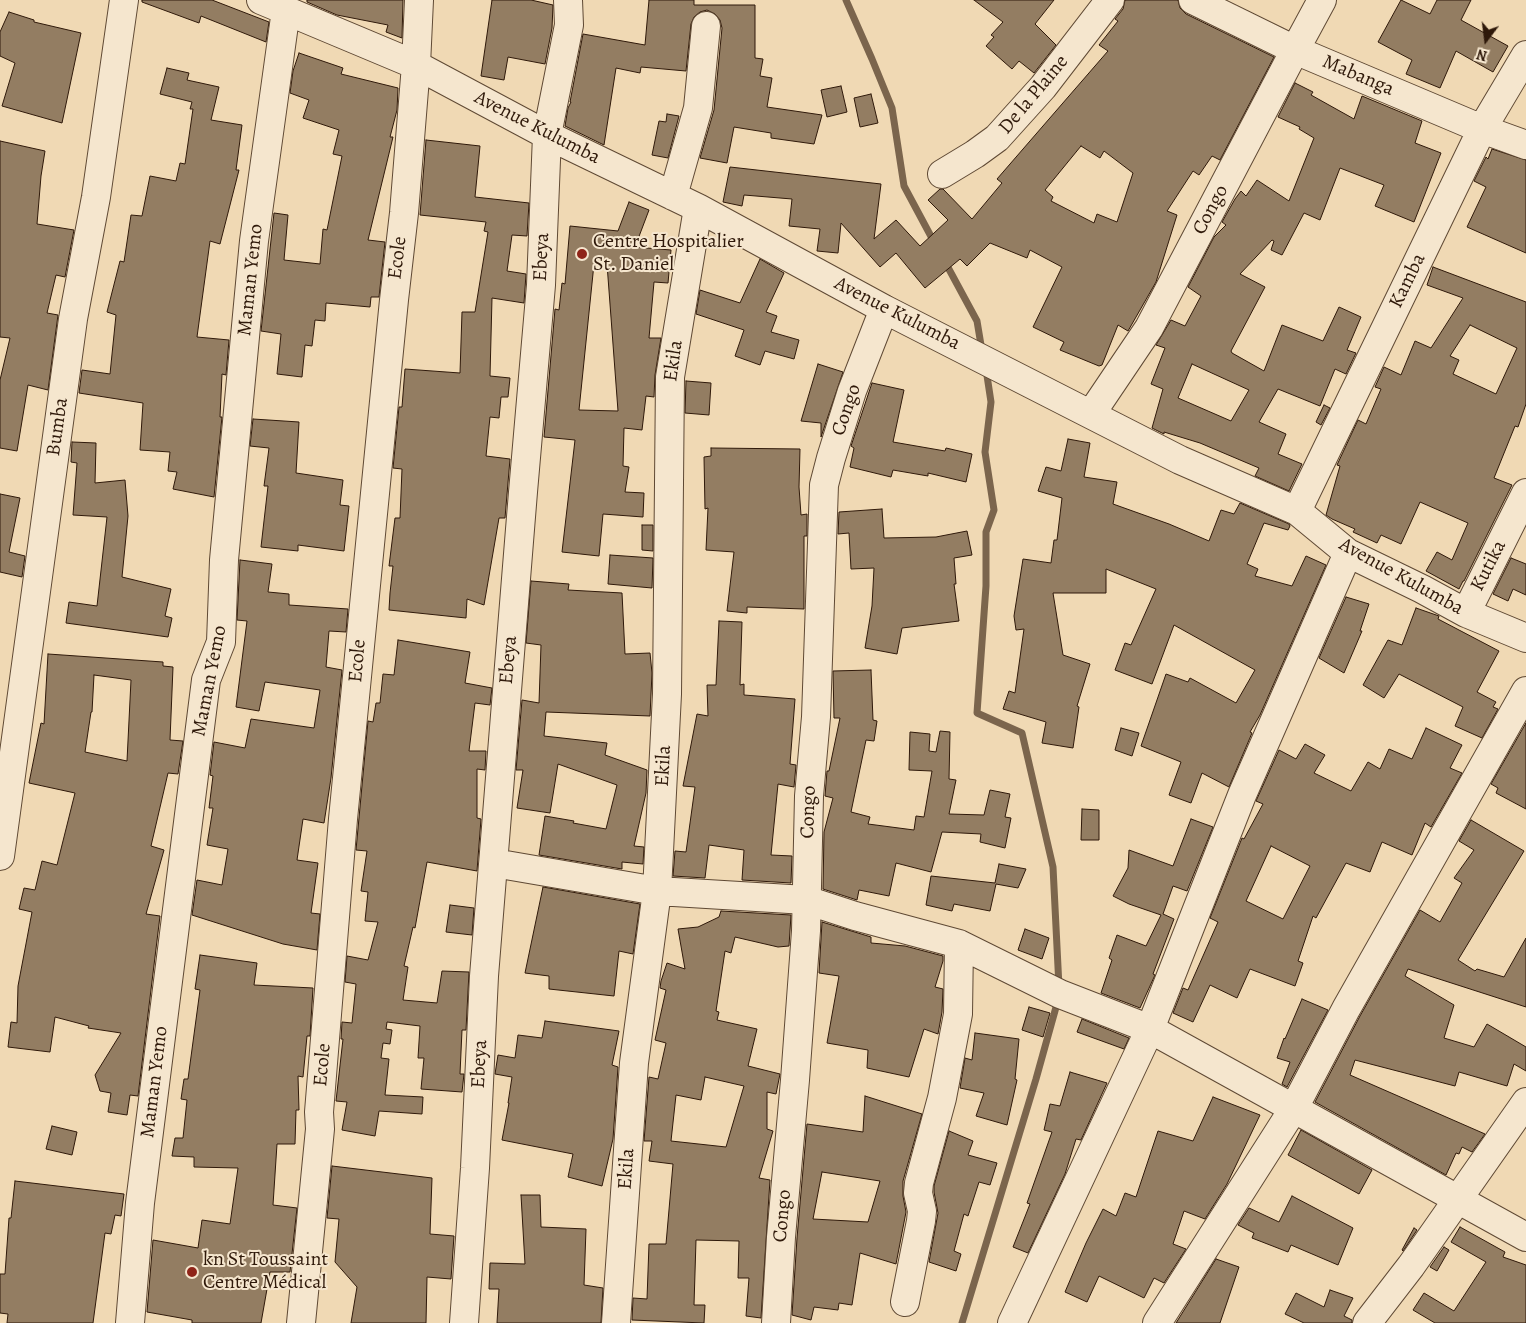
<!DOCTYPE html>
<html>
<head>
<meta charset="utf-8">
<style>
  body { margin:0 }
  #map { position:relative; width:1526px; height:1323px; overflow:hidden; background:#f0d9b4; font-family:Alegreya,serif }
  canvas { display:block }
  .north { position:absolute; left:1461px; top:15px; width:50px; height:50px; -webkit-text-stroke:4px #f5e6ce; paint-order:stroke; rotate:195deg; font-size:14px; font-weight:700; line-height:20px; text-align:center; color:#2f190a }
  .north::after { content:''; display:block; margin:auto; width:18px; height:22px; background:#2f190a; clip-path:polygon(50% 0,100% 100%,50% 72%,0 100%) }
</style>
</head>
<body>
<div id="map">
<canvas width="1526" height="1323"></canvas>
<div class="north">N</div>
</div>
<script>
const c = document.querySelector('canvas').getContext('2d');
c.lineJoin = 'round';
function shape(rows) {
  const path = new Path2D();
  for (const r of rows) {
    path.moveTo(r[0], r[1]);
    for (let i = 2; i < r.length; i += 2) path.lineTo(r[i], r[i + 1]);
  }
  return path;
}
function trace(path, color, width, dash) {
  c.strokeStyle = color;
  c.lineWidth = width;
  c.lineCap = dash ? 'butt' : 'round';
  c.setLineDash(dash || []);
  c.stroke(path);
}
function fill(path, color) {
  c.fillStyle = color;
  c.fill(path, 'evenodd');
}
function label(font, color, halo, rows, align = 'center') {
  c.font = font + ' Alegreya,serif';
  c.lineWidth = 4;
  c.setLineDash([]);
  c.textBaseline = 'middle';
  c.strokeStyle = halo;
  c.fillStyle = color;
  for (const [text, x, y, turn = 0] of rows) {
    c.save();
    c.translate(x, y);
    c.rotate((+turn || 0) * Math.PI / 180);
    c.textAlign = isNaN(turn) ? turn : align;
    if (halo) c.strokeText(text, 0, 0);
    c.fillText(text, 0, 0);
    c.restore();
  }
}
trace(shape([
  [846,0,872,59,892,108,904,186,934,242],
  [944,260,977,321,982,351],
  [986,369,991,402,985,452,994,510,986,532,986,586,977,713,1022,733,1053,867,1059,987],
  [962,1323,1036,1079,1058,1000]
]), '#7b654d', 7);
const building = shape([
  [142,0,212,0,269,22,266,42,201,16,199,23,142,2,142,0],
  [307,0,403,0,402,38,386,32,388,25,337,15,307,2,307,0],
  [492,0,531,0,553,5,552,28,545,64,508,57,504,80,481,76,492,0],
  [649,0,694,0,694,5,755,5,755,58,763,59,760,76,772,78,767,107,822,115,814,144,771,138,771,133,734,127,727,163,700,158,714,110,722,28,720,20,715,14,707,10,700,12,694,17,691,24,686,71,641,67,640,73,616,68,604,145,565,126,568,108,571,102,570,102,583,34,645,45,649,0],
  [974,0,1054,0,1035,24,1056,45,1034,73,1019,61,1012,69,986,46,994,37,991,35,1003,22,974,0],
  [1125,0,1178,0,1180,8,1186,14,1274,57,1220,160,1212,156,1199,175,1193,171,1167,211,1177,215,1156,282,1128,331,1118,325,1102,365,1099,366,1060,350,1064,342,1033,327,1062,267,1030,250,1027,258,990,243,967,266,960,259,925,288,896,253,880,267,841,223,838,253,817,251,820,229,789,226,792,199,744,195,742,206,723,202,730,167,881,184,874,239,896,220,920,246,948,220,928,200,940,189,943,189,972,219,1002,183,997,179,1108,51,1099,45,1118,21,1115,19,1123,9,1125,0],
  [1081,146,1100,158,1104,151,1133,173,1117,222,1097,214,1094,223,1051,201,1053,197,1045,190,1081,146],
  [1401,0,1430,14,1437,0,1471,0,1461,20,1508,46,1493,72,1456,51,1440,88,1406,74,1412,60,1378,42,1401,0],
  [9,12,34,20,34,22,81,33,62,123,2,106,15,63,0,56,0,32,9,12],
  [299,53,343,68,341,74,398,88,397,110,390,137,393,137,368,240,385,242,379,297,371,297,370,307,326,303,325,321,315,320,312,346,305,345,302,377,277,374,281,334,261,331,274,213,288,215,284,260,320,264,323,229,327,230,342,156,333,154,339,130,303,118,309,100,290,93,293,71,299,53],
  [167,68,189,73,187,80,219,87,211,120,242,125,236,170,239,170,220,244,210,241,197,337,229,340,226,375,222,374,220,417,222,417,214,497,173,489,177,472,168,471,170,452,140,450,143,403,79,393,82,370,110,374,116,315,107,312,120,261,124,262,131,215,142,216,150,176,176,181,180,163,185,164,193,109,190,109,192,102,160,94,167,68],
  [1295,83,1313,92,1311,95,1354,119,1362,96,1422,121,1415,143,1441,153,1414,222,1375,206,1384,185,1340,168,1320,220,1304,213,1282,255,1271,250,1274,241,1272,240,1240,274,1265,287,1231,351,1232,353,1264,371,1282,325,1323,341,1339,307,1361,317,1347,350,1356,353,1346,374,1335,369,1320,406,1278,389,1259,422,1286,434,1278,454,1302,464,1289,491,1255,476,1259,468,1200,443,1164,432,1164,434,1152,428,1163,389,1151,384,1165,348,1156,345,1171,320,1185,326,1201,296,1188,287,1214,237,1226,225,1222,222,1235,199,1241,191,1246,196,1257,180,1289,201,1314,138,1299,129,1300,127,1278,117,1295,83],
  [1192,364,1249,390,1231,421,1178,398,1192,364],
  [841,86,847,112,827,117,821,90,841,86],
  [871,94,878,123,860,127,854,98,871,94],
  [667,114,679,116,668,158,652,155,659,121,666,122,667,114],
  [426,140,480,146,475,197,529,203,527,236,512,235,507,271,526,274,524,303,492,298,490,376,510,378,508,397,501,397,499,418,490,417,486,456,510,459,505,518,499,518,484,605,467,599,466,618,389,610,390,593,393,566,389,566,395,518,400,518,402,469,393,468,399,407,402,407,405,369,460,373,462,312,475,312,488,232,484,231,486,222,420,215,426,140],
  [0,141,45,151,41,176,37,224,74,230,65,277,56,275,47,313,58,315,48,390,28,385,17,451,0,448,0,380,10,338,0,337,0,141],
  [1492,149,1526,160,1526,253,1467,227,1486,187,1474,181,1486,157,1488,159,1492,149],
  [629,202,649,210,635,247,671,250,668,283,654,282,649,338,661,338,655,375,654,397,646,396,642,430,624,428,623,466,629,467,625,492,644,493,643,517,603,514,599,556,562,552,575,440,544,437,555,309,559,310,562,283,565,284,570,226,618,231,629,202],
  [594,264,607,264,618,411,579,410,594,264],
  [760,259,784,273,766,312,777,316,771,332,799,340,794,359,765,351,760,365,735,356,744,330,696,314,700,290,740,303,760,259],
  [1433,267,1526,302,1526,404,1518,427,1515,426,1494,478,1512,485,1464,581,1463,581,1459,589,1426,571,1437,552,1452,560,1468,523,1420,502,1401,544,1381,535,1377,543,1353,532,1355,529,1332,519,1326,515,1340,466,1337,465,1358,420,1366,424,1381,389,1375,387,1384,367,1401,375,1415,341,1431,348,1463,298,1427,285,1433,267],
  [1470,325,1517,348,1496,394,1453,374,1459,360,1450,356,1470,325],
  [818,364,843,372,821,437,821,423,801,421,818,364],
  [686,381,711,383,709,415,685,413,686,381],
  [872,383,904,390,893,442,945,451,946,448,972,454,966,482,928,473,928,476,893,470,891,477,850,467,854,448,851,446,872,383],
  [1324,405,1330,408,1321,425,1316,422,1324,405],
  [253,419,299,422,296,473,343,480,340,505,349,506,344,551,298,545,298,551,261,547,268,486,264,486,269,448,250,446,253,419],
  [1068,439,1090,443,1084,477,1117,482,1113,504,1169,524,1209,541,1221,510,1234,514,1240,503,1289,524,1290,526,1288,530,1264,523,1247,564,1258,569,1255,576,1292,586,1306,556,1326,565,1260,715,1250,732,1252,733,1229,787,1202,773,1191,803,1169,795,1181,762,1141,746,1166,674,1188,682,1190,678,1236,703,1255,670,1174,625,1152,684,1115,670,1125,643,1131,645,1156,589,1106,569,1106,593,1053,593,1063,655,1090,664,1077,706,1079,707,1073,748,1042,743,1046,722,1003,709,1009,691,1015,693,1024,629,1016,630,1014,616,1023,559,1051,563,1054,540,1057,540,1062,498,1038,491,1046,467,1061,471,1068,439],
  [72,442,96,443,95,483,125,480,128,516,122,577,171,589,165,616,172,618,168,637,66,623,69,602,97,606,107,517,73,515,77,463,71,462,72,442],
  [711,448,800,449,799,487,801,515,807,514,807,536,804,536,804,609,747,607,747,613,727,611,734,552,706,550,708,508,705,509,704,457,711,456,711,448],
  [0,494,20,498,9,552,25,556,22,577,0,572,0,494],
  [882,509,884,538,936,537,967,531,972,555,954,558,956,584,954,584,959,621,902,628,897,654,865,648,872,606,874,568,851,569,849,533,838,534,839,512,882,509],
  [642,525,653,525,653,551,642,550,642,525],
  [610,555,653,558,652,588,608,584,610,555],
  [1511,558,1526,564,1526,595,1513,589,1508,601,1493,594,1511,558],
  [240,560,272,564,268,592,289,594,289,605,348,609,346,632,329,631,326,667,342,670,331,778,324,823,303,819,297,860,318,863,311,913,320,914,317,950,283,944,192,915,197,880,222,885,228,849,207,845,213,808,209,808,213,776,210,775,214,742,245,748,251,719,314,728,320,690,265,682,259,711,236,707,247,621,237,620,240,560],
  [531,581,569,584,568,590,622,593,625,654,650,653,652,673,650,716,546,712,544,736,607,743,605,755,647,770,646,793,634,846,644,847,643,864,622,862,622,869,539,855,545,816,574,821,573,823,606,829,617,785,558,764,550,813,517,808,523,770,516,770,522,700,539,703,541,645,526,643,531,581],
  [1346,597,1369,604,1360,631,1362,631,1344,673,1319,658,1346,597],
  [1416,608,1439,616,1438,619,1499,651,1477,692,1496,702,1493,707,1498,709,1482,738,1455,726,1463,707,1399,674,1384,698,1363,685,1388,640,1402,645,1416,608],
  [719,621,742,622,740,685,744,684,744,695,795,699,790,764,796,765,794,787,778,784,771,855,792,856,791,883,742,880,744,850,709,845,705,878,673,876,675,851,686,852,695,787,683,786,697,714,708,716,707,685,716,685,719,621],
  [398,640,470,652,465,683,492,688,490,705,475,703,469,751,486,751,485,770,477,769,477,818,481,819,477,871,427,862,415,928,413,927,404,966,408,967,403,1000,437,1003,442,971,469,972,466,1030,462,1030,460,1074,464,1074,462,1092,421,1089,424,1058,418,1058,420,1026,387,1022,386,1029,392,1030,390,1044,383,1043,381,1058,389,1059,385,1095,423,1097,422,1114,379,1111,375,1136,342,1130,347,1102,336,1101,343,1039,341,1039,342,1022,352,1023,356,984,345,982,347,956,368,960,378,922,365,921,368,892,361,891,367,851,356,850,368,721,373,722,376,703,380,703,383,674,394,675,398,640],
  [48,654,163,662,163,666,173,667,170,740,183,741,178,774,168,773,151,846,164,850,146,914,160,916,138,1096,130,1095,127,1115,108,1112,111,1093,100,1091,95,1075,121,1033,88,1028,89,1026,55,1017,50,1052,8,1047,11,1022,17,1023,18,986,32,912,19,909,24,888,35,890,42,861,57,865,75,793,29,783,41,723,44,724,48,654],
  [94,675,131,680,127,761,85,752,91,712,92,712,94,675],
  [871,670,873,720,877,721,874,741,866,740,851,812,870,817,868,824,914,830,916,816,924,817,932,771,909,770,910,732,930,734,929,751,936,752,940,731,950,732,949,779,956,780,949,814,984,815,990,790,1010,794,1005,817,1011,818,1005,848,980,842,981,834,942,832,931,872,896,863,889,896,859,890,857,900,823,889,824,832,833,798,825,796,827,771,829,771,840,718,834,718,833,671,871,670],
  [1526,723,1526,809,1496,793,1498,788,1491,784,1526,723],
  [1121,728,1139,733,1132,756,1115,750,1121,728],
  [1426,728,1462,745,1450,768,1462,773,1431,827,1425,823,1412,855,1382,842,1370,872,1346,863,1316,918,1313,916,1298,961,1303,963,1295,986,1250,969,1237,998,1210,985,1193,1022,1173,1013,1183,988,1188,990,1218,922,1210,918,1242,838,1244,839,1263,804,1256,801,1279,750,1296,759,1305,744,1325,755,1314,773,1351,791,1368,762,1380,769,1389,749,1412,759,1426,728],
  [1271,846,1310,866,1283,919,1246,901,1271,846],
  [1082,809,1099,810,1099,840,1081,840,1082,809],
  [1191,819,1213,827,1187,891,1173,886,1163,914,1174,919,1153,974,1155,975,1140,1008,1101,993,1112,960,1109,958,1117,935,1146,946,1161,915,1129,904,1113,896,1128,868,1129,850,1173,866,1191,819],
  [1471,820,1524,851,1458,960,1475,971,1477,969,1504,977,1526,938,1526,1007,1408,969,1405,976,1454,1005,1444,1038,1474,1047,1487,1024,1526,1047,1526,1071,1514,1064,1507,1086,1459,1072,1455,1086,1355,1060,1350,1075,1485,1134,1472,1152,1462,1147,1459,1154,1456,1153,1446,1175,1315,1102,1360,1016,1420,910,1440,922,1462,883,1454,878,1474,850,1459,841,1471,820],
  [999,864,1026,869,1018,888,996,884,990,911,954,904,952,911,926,905,931,876,995,883,999,864],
  [543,887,640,904,633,954,619,951,614,996,549,989,549,976,525,973,543,887],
  [450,905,474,908,472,935,446,932,450,905],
  [721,911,791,915,789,946,778,947,735,937,731,953,725,951,716,1011,719,1012,717,1020,757,1029,748,1066,780,1074,776,1094,767,1092,767,1129,773,1131,759,1178,770,1180,761,1318,746,1316,749,1278,738,1278,739,1241,696,1240,694,1305,705,1305,704,1323,632,1320,633,1298,647,1299,649,1244,666,1244,673,1164,649,1161,652,1141,644,1141,649,1077,658,1079,666,1043,655,1040,666,990,660,988,661,981,667,963,685,969,678,929,698,927,719,917,721,911],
  [705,1077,744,1086,726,1147,671,1141,676,1095,701,1100,705,1077],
  [822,922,871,937,871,943,905,946,943,956,943,961,935,987,943,989,942,1012,938,1034,924,1029,909,1077,867,1068,868,1050,827,1043,839,976,819,973,822,922],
  [1025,929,1049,938,1042,959,1018,950,1025,929],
  [200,955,257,963,254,985,313,988,310,1036,307,1036,303,1077,298,1076,299,1110,296,1110,295,1144,277,1144,273,1205,297,1208,290,1272,270,1272,261,1323,192,1323,192,1320,147,1312,153,1240,198,1248,202,1220,230,1224,238,1168,194,1167,194,1157,172,1156,175,1138,183,1138,187,1100,181,1099,184,1079,188,1079,200,990,195,989,200,955],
  [1302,999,1328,1010,1287,1087,1282,1084,1290,1062,1277,1058,1284,1038,1285,1039,1302,999],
  [1029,1007,1050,1013,1043,1037,1022,1030,1029,1007],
  [1082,1019,1129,1038,1124,1049,1077,1032,1082,1019],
  [545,1021,619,1031,612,1065,618,1067,613,1139,602,1186,568,1177,573,1154,502,1140,509,1103,508,1103,512,1077,495,1074,498,1055,515,1058,518,1035,542,1038,545,1021],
  [975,1033,1019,1039,1015,1079,1017,1080,1007,1125,976,1116,984,1093,960,1088,965,1058,972,1060,975,1033],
  [1070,1072,1107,1083,1081,1140,1076,1139,1065,1174,1028,1253,1013,1247,1030,1204,1027,1203,1052,1132,1044,1130,1050,1104,1060,1106,1070,1072],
  [865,1096,922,1114,903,1181,903,1196,906,1212,896,1264,860,1253,852,1305,839,1303,838,1310,814,1307,811,1320,792,1315,797,1238,807,1124,863,1132,865,1096],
  [822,1172,880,1181,868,1222,813,1219,822,1172],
  [1213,1097,1260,1115,1227,1184,1205,1219,1184,1211,1173,1244,1186,1249,1164,1283,1154,1278,1144,1298,1099,1276,1087,1302,1065,1292,1086,1243,1103,1209,1116,1216,1125,1193,1136,1197,1158,1131,1193,1141,1213,1097],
  [52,1126,77,1132,72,1155,46,1149,52,1126],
  [1301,1130,1372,1170,1359,1194,1288,1155,1301,1130],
  [949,1131,973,1141,968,1155,997,1163,990,1185,979,1182,968,1216,964,1214,954,1251,961,1254,956,1271,929,1262,938,1213,934,1192,934,1186,949,1131],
  [332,1166,432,1178,430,1234,454,1236,451,1279,427,1277,426,1323,351,1323,357,1287,335,1262,339,1219,327,1218,332,1166],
  [15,1181,124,1194,121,1216,115,1215,111,1234,105,1233,93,1323,7,1323,8,1314,0,1313,0,1274,5,1274,9,1218,11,1218,15,1181],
  [521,1195,540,1195,541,1227,586,1229,584,1285,603,1288,601,1323,497,1323,499,1289,489,1289,490,1263,525,1264,521,1195],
  [1292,1196,1353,1228,1338,1265,1291,1245,1288,1252,1252,1238,1254,1233,1238,1225,1249,1208,1279,1222,1292,1196],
  [1460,1227,1505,1252,1503,1257,1526,1265,1526,1323,1435,1323,1413,1310,1424,1293,1454,1311,1486,1262,1451,1242,1460,1227],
  [1414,1228,1417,1230,1403,1251,1402,1250,1414,1228],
  [1444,1247,1449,1250,1437,1271,1430,1267,1444,1247],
  [1216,1259,1239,1267,1220,1323,1176,1323,1216,1259],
  [1330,1290,1353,1298,1344,1316,1352,1320,1352,1323,1304,1323,1285,1314,1296,1293,1324,1307,1330,1290]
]);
fill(building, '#937d62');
trace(building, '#2f190a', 1);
const minor = shape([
  [261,0,416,65,547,135,698,208,884,309,1180,460,1297,511,1348,553,1422,589,1466,613,1526,638],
  [1193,0,1295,50,1482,129,1526,145],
  [942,174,975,154,997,138,1043,87,1110,0],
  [673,196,698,108,706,26],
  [1091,414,1149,328,1295,50,1322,0],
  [1297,511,1482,129,1526,55],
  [1466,613,1526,493],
  [0,856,73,319,96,197,124,0],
  [494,863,657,891,806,900,855,916,959,944,1060,994,1150,1029,1526,1237],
  [905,1302,921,1221,922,1211,918,1193,919,1183,942,1098,958,1014,959,944],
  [130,1323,140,1203,206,680,221,642,224,560,254,241,286,10],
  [301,1323,320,1129,319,1112,343,819,394,300,404,213,416,65,419,0],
  [464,1323,475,1168,484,976,523,492,541,285,547,135,569,25,568,0],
  [616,1323,634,1063,657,891,667,694,670,377,698,208],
  [776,1323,781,1237,795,1080,806,931,809,796,816,717,824,485,831,458,852,391,884,309],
  [1012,1323,1150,1029,1242,795,1348,553],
  [1157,1323,1294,1108,1346,1009,1526,691],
  [1367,1323,1411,1266,1526,1102]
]);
trace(minor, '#5f4934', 30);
trace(minor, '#f5e6ce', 28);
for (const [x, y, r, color] of [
  [582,254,6,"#8f2418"],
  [192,1272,6,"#8f2418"]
]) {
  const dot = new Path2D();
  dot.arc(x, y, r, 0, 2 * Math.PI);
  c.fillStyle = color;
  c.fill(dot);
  trace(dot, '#f5e6ce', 2);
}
label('20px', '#2f190a', '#f5e6ce', [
  ["Mabanga",1358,76,23],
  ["De la Plaine",1034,95,-50],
  ["Avenue Kulumba",537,128,27],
  ["Congo",1211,210,-62],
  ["Ebeya",542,257,-87],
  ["Ecole",398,258,-83],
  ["Maman Yemo",251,280,-84],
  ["Kamba",1408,281,-64],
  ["Avenue Kulumba",897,314,27],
  ["Ekila",674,361,-82],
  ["Congo",847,410,-71],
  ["Bumba",58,427,-82],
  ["Kutika",1489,566,-63],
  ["Avenue Kulumba",1401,577,29],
  ["Ebeya",509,660,-85],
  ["Ecole",358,661,-85],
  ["Maman Yemo",210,681,-79],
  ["Ekila",664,766,-87],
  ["Congo",809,812,-88],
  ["Ebeya",480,1064,-87],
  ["Ecole",323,1065,-85],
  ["Maman Yemo",155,1082,-83],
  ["Ekila",627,1169,-86],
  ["Congo",783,1216,-85]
]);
label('20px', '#2f190a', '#f5e6ce', [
  ["Centre Hospitalier",593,242],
  ["St. Daniel",593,265],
  ["kn St Toussaint",203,1260],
  ["Centre Médical",203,1283]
], 'left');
</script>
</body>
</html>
